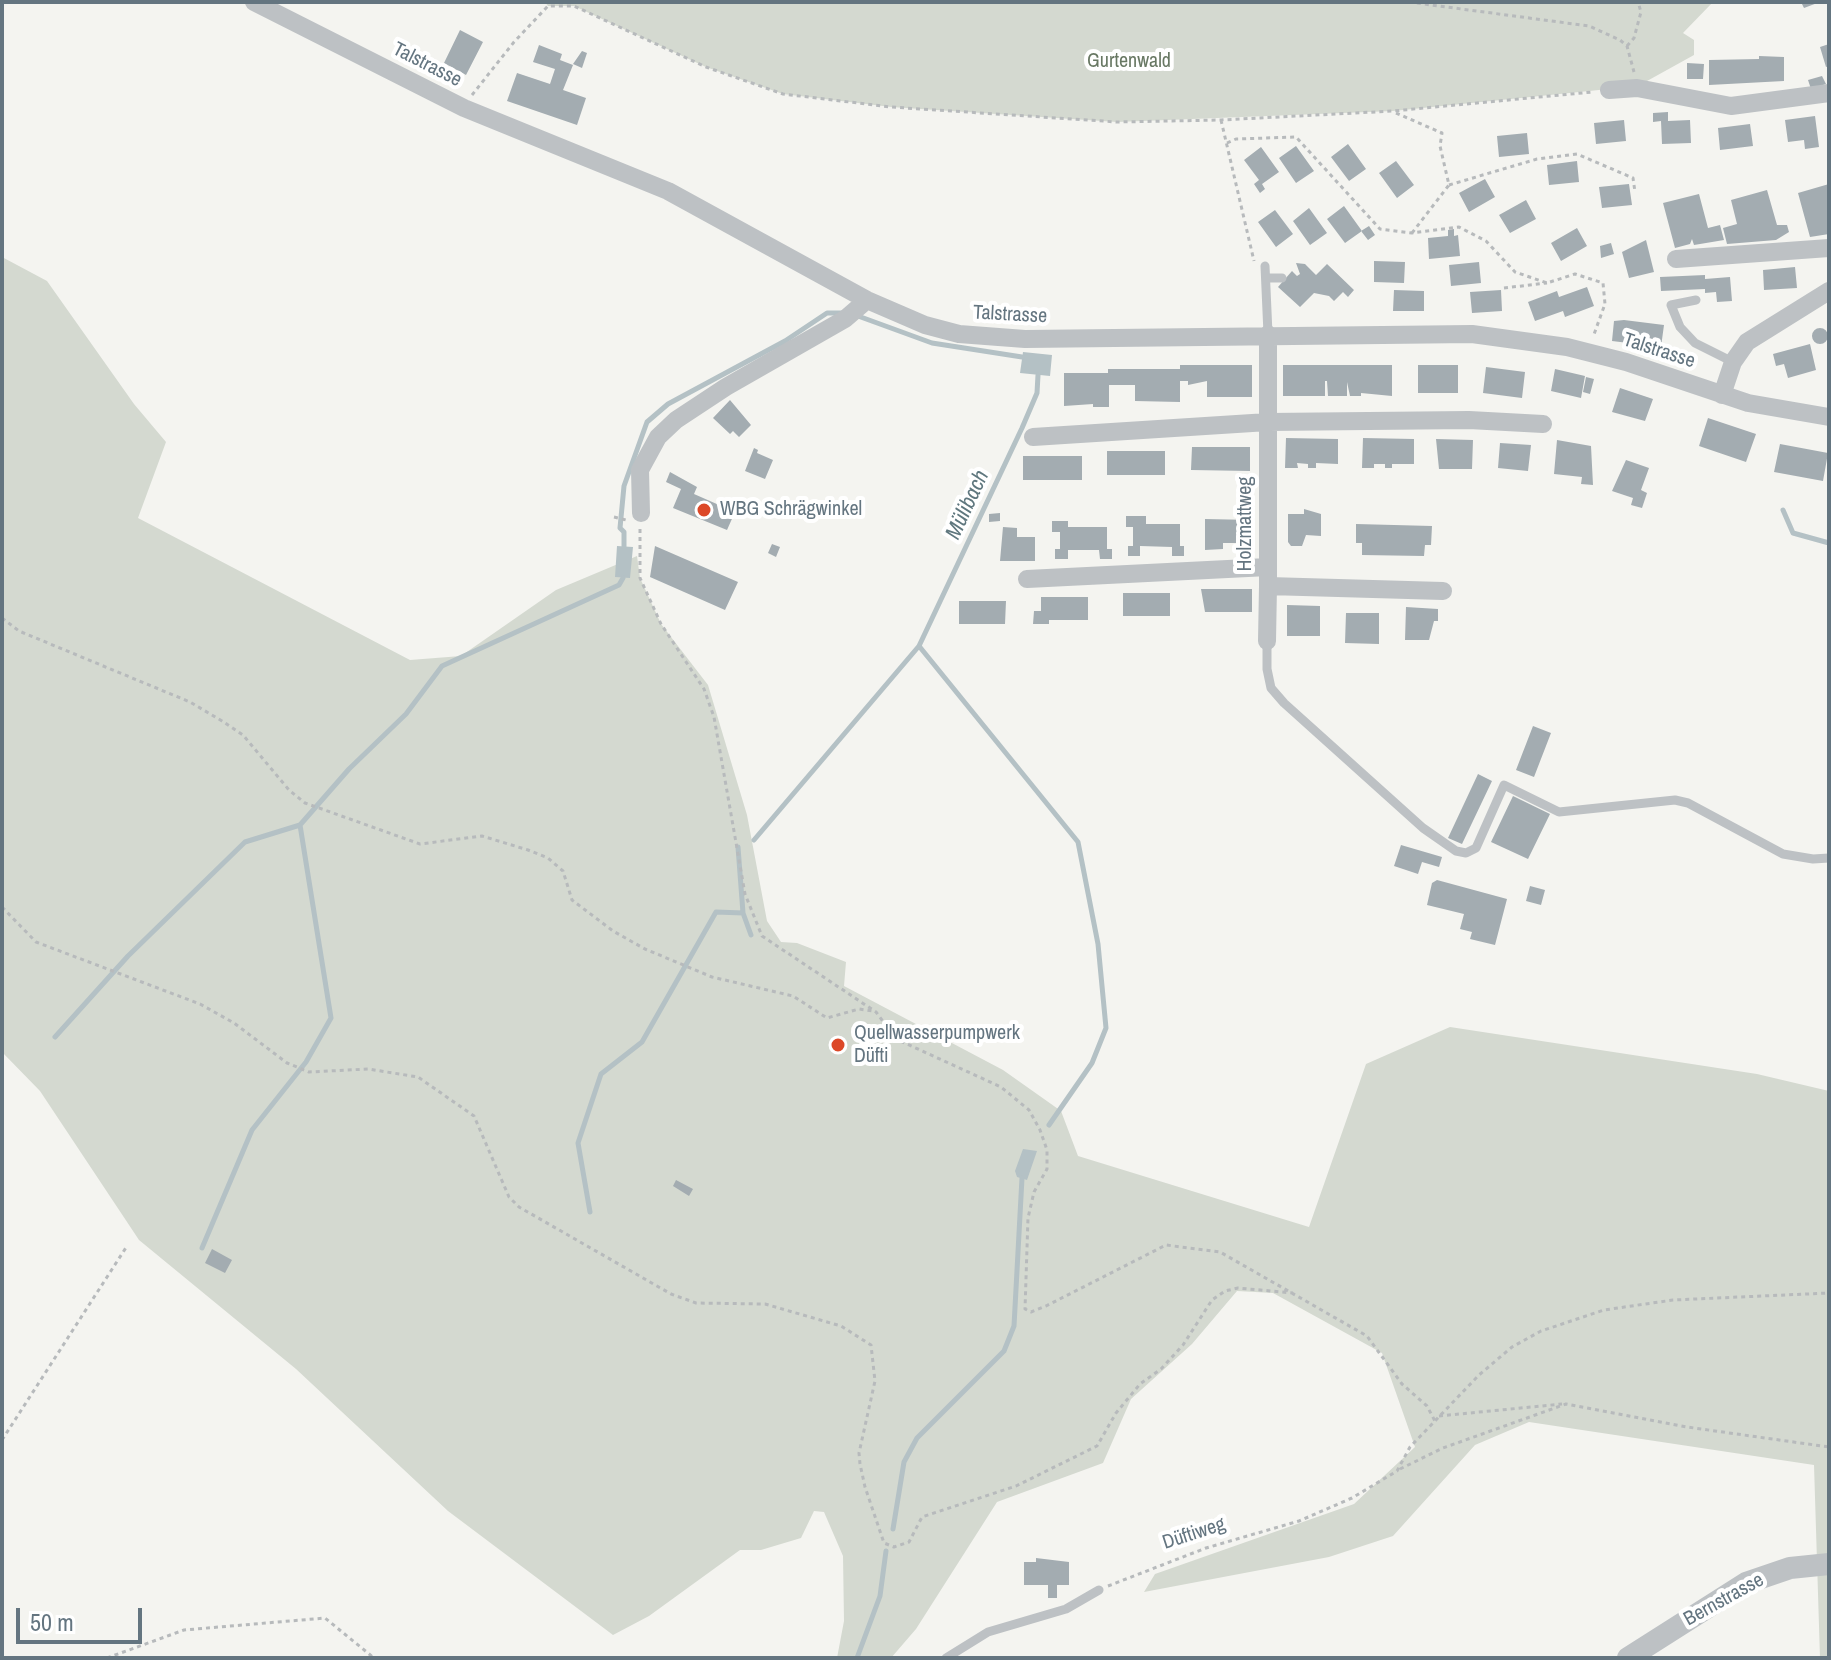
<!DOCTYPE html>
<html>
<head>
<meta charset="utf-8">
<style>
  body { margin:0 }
  #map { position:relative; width:1831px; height:1660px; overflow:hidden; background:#f4f4f0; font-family:"Archivo Narrow",sans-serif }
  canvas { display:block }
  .frame { position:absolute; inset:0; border:4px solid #647580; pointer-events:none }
  .scale { position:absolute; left:16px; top:1608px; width:126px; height:36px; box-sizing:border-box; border:4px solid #647580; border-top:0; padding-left:10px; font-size:24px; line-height:28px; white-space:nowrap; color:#647580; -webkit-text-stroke:6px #fff; paint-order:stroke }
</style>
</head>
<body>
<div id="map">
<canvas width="1831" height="1660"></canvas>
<div class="frame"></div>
<div class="scale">50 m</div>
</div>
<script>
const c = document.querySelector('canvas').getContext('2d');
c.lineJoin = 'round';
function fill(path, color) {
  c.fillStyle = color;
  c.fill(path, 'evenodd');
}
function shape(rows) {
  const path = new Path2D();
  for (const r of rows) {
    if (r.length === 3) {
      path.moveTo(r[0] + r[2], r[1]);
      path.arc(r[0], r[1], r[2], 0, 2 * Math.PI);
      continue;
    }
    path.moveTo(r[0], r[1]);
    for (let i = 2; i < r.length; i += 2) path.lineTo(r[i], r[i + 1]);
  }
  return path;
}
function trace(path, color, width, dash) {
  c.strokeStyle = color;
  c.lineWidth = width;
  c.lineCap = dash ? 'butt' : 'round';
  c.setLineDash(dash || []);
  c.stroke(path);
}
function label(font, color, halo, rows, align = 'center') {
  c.font = font + ' "Archivo Narrow",sans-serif';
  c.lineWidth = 8;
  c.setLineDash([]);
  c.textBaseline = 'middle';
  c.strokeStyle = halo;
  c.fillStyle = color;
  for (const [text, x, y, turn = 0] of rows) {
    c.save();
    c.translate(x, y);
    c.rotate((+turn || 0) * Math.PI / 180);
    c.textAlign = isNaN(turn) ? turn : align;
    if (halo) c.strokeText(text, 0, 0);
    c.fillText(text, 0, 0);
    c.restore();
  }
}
fill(shape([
  [545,2,1713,2,1683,33,1694,40,1694,55,1638,86,1393,111,1117,122,891,107,783,94,706,67,574,6,548,6],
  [2,257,47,281,134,404,166,442,138,518,410,660,461,656,556,590,637,556,640,578,661,624,708,685,747,815,767,921,781,942,797,943,846,962,844,986,1003,1070,1061,1111,1078,1156,1309,1227,1366,1064,1450,1027,1757,1074,1829,1091,1829,1658,1820,1658,1814,1465,1529,1422,1475,1445,1393,1536,1329,1557,1144,1592,1155,1574,1354,1504,1415,1447,1382,1353,1273,1293,1237,1291,1192,1344,1131,1399,1103,1463,997,1502,916,1629,891,1658,837,1658,844,1621,843,1556,824,1512,814,1511,801,1538,761,1550,740,1550,649,1616,613,1635,448,1511,296,1369,139,1240,40,1091,2,1052]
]), '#d4d9d0');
fill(shape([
  [1023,352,1052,355,1050,376,1020,373],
  [617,546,633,547,630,578,615,577],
  [1023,1149,1037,1151,1027,1180,1017,1177,1015,1171]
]), '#b4c1c5');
trace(shape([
  [858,316,932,343,1022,357],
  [1783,510,1793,533,1829,543],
  [624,547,624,532,620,528,624,486,647,422,668,404,785,341,827,313,844,313],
  [919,646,1078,842,1098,944,1106,1028,1092,1063,1049,1125],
  [754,840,919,646,1022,428,1037,393,1038,375],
  [743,913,751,935],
  [55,1037,128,956,245,842,300,825,349,769,406,714,442,666,619,585,623,578],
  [590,1212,578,1143,601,1074,642,1042,716,912,743,913,738,847],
  [202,1248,252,1130,306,1062,331,1018,300,825],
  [893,1529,904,1462,917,1438,1004,1351,1014,1326,1022,1178],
  [857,1658,880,1596,886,1551]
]), '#b4c1c5', 5);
fill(shape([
  [1801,2,1820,2,1804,8],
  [460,30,483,42,466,75,444,63],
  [1829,44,1829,66,1826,67,1820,47],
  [539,45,562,54,560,60,573,65,563,90,586,98,577,125,507,101,517,73,550,84,555,69,533,62],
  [582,51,587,53,582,68,573,64],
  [1759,56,1784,57,1784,81,1709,85,1709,60,1759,59],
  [1687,63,1704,64,1703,79,1687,79],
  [1822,76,1826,84,1811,89,1808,80],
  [1668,112,1668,121,1690,120,1691,143,1662,144,1661,121,1653,122,1653,113],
  [1815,116,1819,147,1805,149,1804,140,1788,142,1785,120],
  [1624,120,1626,141,1596,144,1594,123],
  [1750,124,1753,146,1720,150,1718,128],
  [1527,133,1529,154,1499,157,1497,136],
  [1348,144,1366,169,1349,181,1331,157],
  [1296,146,1314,171,1296,183,1279,158],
  [1261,147,1279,172,1262,184,1265,189,1260,193,1254,184,1259,180,1244,160],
  [1396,161,1414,185,1397,198,1379,173],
  [1577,161,1579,182,1549,185,1547,165],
  [1485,179,1495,197,1469,212,1459,193],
  [1629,184,1632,205,1602,208,1599,187],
  [1829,184,1829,234,1810,237,1798,193],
  [1767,190,1777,225,1787,225,1789,232,1776,240,1727,244,1723,228,1737,224,1731,200],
  [1699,194,1708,228,1720,225,1724,240,1694,245,1692,239,1690,244,1675,248,1663,203],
  [1526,200,1536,219,1510,233,1499,215],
  [1344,206,1362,231,1345,243,1327,219],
  [1309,208,1327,233,1310,245,1293,221],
  [1275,210,1293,234,1276,247,1258,222],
  [1369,226,1375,235,1368,240,1361,231],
  [1577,228,1587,246,1561,261,1551,243],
  [1454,229,1454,236,1458,235,1460,256,1429,259,1428,238,1448,236,1448,230],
  [1646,240,1654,272,1629,278,1622,252],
  [1611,243,1614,254,1601,258,1600,246],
  [1374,261,1405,262,1404,283,1374,282],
  [1479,262,1481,283,1451,286,1449,265],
  [1296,263,1305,264,1316,275,1327,264,1354,290,1348,297,1343,292,1334,301,1329,296,1314,293,1300,307,1278,287,1292,271,1297,276,1300,274],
  [1795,267,1797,288,1764,290,1763,270],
  [1705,275,1705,279,1730,277,1732,301,1717,302,1716,292,1705,293,1705,289,1661,291,1660,277],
  [1587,287,1594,306,1565,317,1563,311,1535,321,1528,302,1557,291,1559,297],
  [1394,290,1424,291,1424,311,1393,311],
  [1501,290,1502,311,1472,313,1470,292],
  [1624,320,1664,325,1661,347,1612,341,1614,321],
  [1820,336,8],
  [1810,344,1816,370,1788,378,1784,364,1776,366,1773,354],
  [1180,365,1252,365,1252,397,1207,397,1207,381,1188,385,1188,381,1180,381,1180,402,1135,401,1135,385,1109,385,1109,407,1093,407,1093,404,1064,406,1064,373,1108,373,1108,369,1180,369],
  [1283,365,1392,365,1392,396,1361,393,1361,396,1350,396,1347,382,1347,396,1328,396,1327,381,1325,381,1325,396,1283,396],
  [1418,365,1458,365,1458,393,1418,393],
  [1486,367,1525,372,1522,398,1483,393],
  [1555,369,1585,376,1581,398,1551,391],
  [1586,377,1594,379,1590,394,1583,392],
  [1620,388,1653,399,1645,421,1612,412],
  [730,400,751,425,739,437,733,431,730,434,713,418],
  [1708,418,1756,434,1746,462,1699,446],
  [1286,438,1338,439,1338,464,1316,463,1316,468,1308,468,1308,464,1297,463,1298,468,1285,468],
  [1363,438,1414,439,1414,464,1392,464,1392,468,1385,468,1385,464,1374,464,1374,468,1362,468],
  [1436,439,1473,440,1472,469,1439,469],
  [1557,440,1591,446,1593,485,1581,484,1582,477,1554,474],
  [1500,443,1531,445,1528,471,1498,468],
  [1780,444,1828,453,1823,481,1774,472],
  [1192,447,1250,447,1250,471,1191,470],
  [754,448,758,450,757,453,773,460,765,479,745,471],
  [1107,451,1165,451,1165,475,1107,475],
  [1023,456,1082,456,1082,480,1023,480],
  [1626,460,1649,468,1641,490,1647,493,1642,508,1631,505,1633,498,1612,491],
  [670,472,697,487,694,494,735,512,727,530,673,508,681,489,666,482],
  [1304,509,1321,514,1321,536,1306,535,1302,546,1291,546,1288,542,1288,514,1304,514],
  [1000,513,1000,521,989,522,989,514],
  [1126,516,1146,516,1146,524,1180,524,1180,546,1184,546,1184,556,1172,556,1172,547,1140,546,1140,556,1128,556,1128,546,1133,546,1133,527,1126,527],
  [1205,519,1252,520,1252,543,1223,543,1223,549,1205,550],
  [1052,521,1068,521,1068,527,1107,527,1107,549,1112,549,1112,559,1100,559,1099,550,1068,550,1068,559,1055,559,1055,549,1060,549,1060,532,1052,532],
  [1356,524,1432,526,1431,545,1425,545,1424,556,1362,555,1362,543,1356,543],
  [1003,527,1017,528,1017,537,1035,537,1035,561,1000,561],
  [772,544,780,547,776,557,768,553],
  [655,546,738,582,725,610,650,577],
  [1201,589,1252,589,1252,612,1205,612],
  [1123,593,1170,593,1170,616,1123,616],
  [1041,597,1088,597,1088,620,1049,620,1049,624,1033,624,1034,611,1041,611],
  [959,601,1006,601,1005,624,959,624],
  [1287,605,1320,606,1320,636,1287,636],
  [1406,607,1438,609,1438,621,1434,621,1429,640,1405,640],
  [1346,613,1379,613,1379,644,1345,643],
  [1533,726,1551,733,1534,777,1516,770],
  [1478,774,1492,781,1462,844,1448,838],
  [1513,796,1550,814,1528,859,1491,842],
  [1401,845,1442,857,1439,867,1422,862,1418,874,1394,866],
  [1437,880,1507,899,1495,945,1470,939,1472,932,1460,929,1464,914,1427,905,1432,883],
  [1530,886,1545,890,1541,905,1526,901],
  [838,1036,847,1044,838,1054,829,1045],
  [676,1180,693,1189,689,1196,673,1186],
  [212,1249,232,1260,225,1273,205,1263],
  [1036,1558,1069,1562,1069,1585,1057,1585,1057,1598,1048,1598,1048,1585,1024,1585,1024,1562,1036,1562]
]), '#a3acb1');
trace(shape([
  [1409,2,1589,26,1620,40,1627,46,1634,72],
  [1627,46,1634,38,1641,12,1638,2],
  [472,95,514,42,548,6,574,6,706,67,783,94,891,107,1117,122,1221,120,1393,111,1592,92],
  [1396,113,1442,133,1440,146,1449,185,1412,233],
  [1221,120,1254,261],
  [1227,143,1236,139,1296,137,1380,229,1412,233,1459,227,1486,241,1515,272,1547,283,1575,274,1603,283,1605,304,1593,337],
  [1449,185,1537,159,1577,154,1633,178,1635,192],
  [1504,288,1547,283],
  [614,517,626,520],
  [640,529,640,578,661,624,704,689,714,717,745,894,762,936,876,1012,896,1039,1001,1087,1029,1110,1040,1130,1047,1150,1047,1169,1034,1192,1028,1218,1025,1309,1031,1312,1046,1306,1166,1245,1220,1252,1367,1336,1402,1384,1427,1406,1436,1423],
  [2,618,19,631,190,702,222,721,243,735,289,790,305,803,420,844,482,836,528,850,548,858,563,871,572,900,613,931,645,949,712,977,793,996,827,1018,859,1009,873,1011],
  [2,907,36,942,200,1004,234,1023,287,1063,309,1072,368,1069,418,1077,474,1116,509,1197,519,1207,671,1294,696,1303,765,1304,841,1326,871,1345,875,1381,859,1453,860,1464,865,1487,884,1543,894,1547,909,1542,922,1517,1016,1486,1097,1446,1116,1413,1140,1384,1161,1369,1183,1345,1212,1300,1225,1291,1238,1288,1293,1293],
  [1439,1416,1562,1404],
  [2,1440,127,1246],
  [1400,1469,1443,1448,1566,1404,1687,1427,1829,1447],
  [1108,1586,1206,1548,1299,1521,1352,1498,1397,1471,1410,1447,1479,1375,1512,1347,1541,1331,1604,1310,1673,1300,1829,1293],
  [107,1658,184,1630,325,1618,374,1658],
  [352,1658,357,1658]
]), '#b7babc', 3, [4, 4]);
trace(shape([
  [1265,266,1268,334],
  [1266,278,1282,278],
  [1696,300,1671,305,1680,327,1695,343,1733,362],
  [1267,641,1267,669,1271,688,1284,703,1423,828,1456,851,1466,853,1476,848,1504,785,1559,812,1675,800,1688,803,1783,854,1813,859,1829,858],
  [946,1658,988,1632,1066,1609,1099,1590]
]), '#bdc1c4', 9);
trace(shape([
  [254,2,464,108,668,191,867,300,925,325,959,334,1025,339,1472,334,1567,347,1626,362,1748,403,1829,417],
  [1609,90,1637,88,1731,106,1829,93],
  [1676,259,1829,248],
  [1268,334,1268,586,1443,591],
  [1722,395,1733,362,1747,342,1829,291],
  [1033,437,1268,422,1469,420,1543,424],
  [641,513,640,470,658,437,676,420,726,387,845,319,867,300],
  [1027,579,1268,567],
  [1267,641,1268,586]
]), '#bdc1c4', 18);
trace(shape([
  [1628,1658,1746,1583,1790,1568,1829,1564]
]), '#bdc1c4', 22);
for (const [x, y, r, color] of [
  [704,510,8,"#dc4828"],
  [838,1045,8,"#dc4828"]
]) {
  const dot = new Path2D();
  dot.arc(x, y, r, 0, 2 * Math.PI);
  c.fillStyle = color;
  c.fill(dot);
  trace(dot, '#fff', 3);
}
label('20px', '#687863', '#fff', [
  ["Gurtenwald",1129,62]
]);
label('20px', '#647580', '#fff', [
  ["Talstrasse",427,65,27],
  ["Talstrasse",1010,315,3],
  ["Talstrasse",1659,351,18],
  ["Holzmattweg",1246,524,-90],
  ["Düftiweg",1194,1534,-18],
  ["Bernstrasse",1724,1600,-29]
]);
label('20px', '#647580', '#fff', [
  ["WBG Schrägwinkel",720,510],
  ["Quellwasserpumpwerk",854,1034],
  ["Düfti",854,1057]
], 'left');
label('italic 22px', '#5f777e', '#fff', [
  ["Mülibach",968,505,-65]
]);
</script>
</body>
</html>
